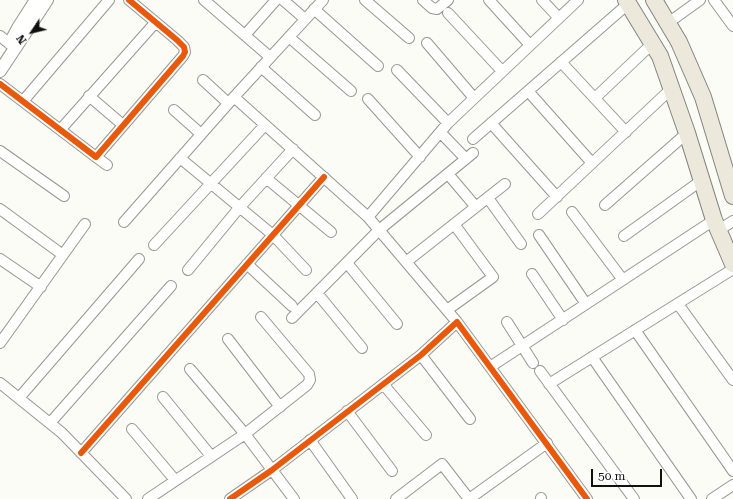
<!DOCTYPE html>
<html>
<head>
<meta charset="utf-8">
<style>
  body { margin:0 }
  #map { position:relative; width:733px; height:499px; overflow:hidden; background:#fcfcf7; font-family:"Roboto Serif",serif }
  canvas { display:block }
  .north { position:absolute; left:12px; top:12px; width:40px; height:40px; -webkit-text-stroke:3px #fff; paint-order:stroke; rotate:235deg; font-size:11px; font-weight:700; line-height:16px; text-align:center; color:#101010 }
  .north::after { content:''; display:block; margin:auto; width:14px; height:18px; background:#101010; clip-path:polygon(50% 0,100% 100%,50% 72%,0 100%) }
  .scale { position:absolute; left:591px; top:469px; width:71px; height:18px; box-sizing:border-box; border:2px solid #101010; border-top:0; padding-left:5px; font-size:12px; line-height:14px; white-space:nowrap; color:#101010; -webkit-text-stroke:3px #fff; paint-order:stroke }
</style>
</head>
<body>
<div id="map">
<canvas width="733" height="499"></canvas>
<div class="north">N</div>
<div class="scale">50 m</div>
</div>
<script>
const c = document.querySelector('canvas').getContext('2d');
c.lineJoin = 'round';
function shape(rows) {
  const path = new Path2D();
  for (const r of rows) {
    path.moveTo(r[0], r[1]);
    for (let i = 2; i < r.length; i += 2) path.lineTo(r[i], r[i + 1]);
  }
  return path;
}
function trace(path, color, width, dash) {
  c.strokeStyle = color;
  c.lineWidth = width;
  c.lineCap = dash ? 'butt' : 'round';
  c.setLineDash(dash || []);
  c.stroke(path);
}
const minor = shape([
  [204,0,270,57],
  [283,0,305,19],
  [365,0,409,38],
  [423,0,432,8,437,9,448,0],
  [489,0,529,44],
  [542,0,558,17],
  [714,0,733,26],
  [314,9,378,66],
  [448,13,502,71],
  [668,23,700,0],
  [245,35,276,0],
  [0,36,10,44],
  [289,37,351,91],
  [427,43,474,98],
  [561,62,626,132],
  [261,67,315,115],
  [397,70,448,123],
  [203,80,228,103],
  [0,84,96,157,183,56,185,52,184,47,177,40,129,0],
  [528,91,592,163],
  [89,96,123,125],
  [234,97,368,217,457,322],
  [595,98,653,43],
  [368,99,420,157],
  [24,100,109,0],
  [174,110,201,134],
  [491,123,557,197],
  [61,129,155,23],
  [441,133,466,159],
  [473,139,629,3],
  [0,151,64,196],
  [96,157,107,165],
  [180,158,273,235,306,270],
  [448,174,476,207],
  [266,178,331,232],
  [488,198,521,244],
  [605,205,687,133],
  [0,209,63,255],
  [572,212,623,280],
  [538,214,672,88],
  [368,217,448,123,578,0],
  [124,222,234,97,323,0],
  [719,230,733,221],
  [539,235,586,304],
  [624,236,702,180],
  [154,245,265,125],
  [0,259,41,287],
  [406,262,505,184],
  [347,263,397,324],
  [247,264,292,306],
  [188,270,239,208,293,149],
  [532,274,563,320],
  [317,293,362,348],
  [678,304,733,380],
  [447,310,493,277,454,224],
  [292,318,379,230,473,153],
  [507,322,533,363],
  [635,330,733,471],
  [228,339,280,407],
  [0,343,85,224],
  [421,355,470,419],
  [592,357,691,499],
  [490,367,714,220],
  [190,369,245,434,294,499],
  [540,371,634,499],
  [0,383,62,433,126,499],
  [383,384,426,435],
  [549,384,733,269],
  [163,397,211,456],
  [19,398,139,259],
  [347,411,392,471],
  [50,423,171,286],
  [132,429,175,480],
  [310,440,352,499],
  [81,453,324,177],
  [148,499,245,434,307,385,310,380,309,374,261,317],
  [230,499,272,470,421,355,457,322,587,499],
  [396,499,442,464,469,499],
  [469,499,547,443],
  [541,499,541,498],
  [712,499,733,485]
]);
const tertiary = shape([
  [10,43,18,28,36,0],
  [0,71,47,0]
]);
const primary = shape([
  [626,0,660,56,687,133,714,220,733,264],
  [654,0,679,42,703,97,733,196]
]);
trace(minor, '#969694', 12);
trace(tertiary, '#969694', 14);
trace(primary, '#848481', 18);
trace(minor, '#fffffe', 10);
trace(tertiary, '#fffffe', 12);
trace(primary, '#ece8dc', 16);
trace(shape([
  [0,84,96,157,183,56,185,52,184,47,177,40,129,0],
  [81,453,324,177],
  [230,499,272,470,421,355,457,322,587,499]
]), '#e8590c', 6);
</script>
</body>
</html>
